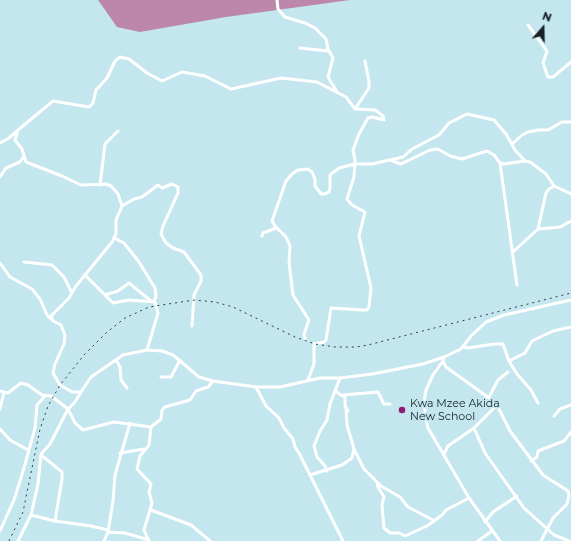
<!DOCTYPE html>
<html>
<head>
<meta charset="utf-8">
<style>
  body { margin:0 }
  #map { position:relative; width:571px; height:541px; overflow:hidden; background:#c3e6ef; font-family:Montserrat,sans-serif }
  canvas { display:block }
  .north { position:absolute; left:523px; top:8px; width:40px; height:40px; -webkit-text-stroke:3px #c3e6ef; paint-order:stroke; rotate:20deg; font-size:11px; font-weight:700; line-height:16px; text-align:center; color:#152125 }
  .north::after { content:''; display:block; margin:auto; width:14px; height:18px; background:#152125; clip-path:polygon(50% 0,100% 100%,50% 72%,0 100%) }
</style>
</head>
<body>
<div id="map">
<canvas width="571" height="541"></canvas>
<div class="north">N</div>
</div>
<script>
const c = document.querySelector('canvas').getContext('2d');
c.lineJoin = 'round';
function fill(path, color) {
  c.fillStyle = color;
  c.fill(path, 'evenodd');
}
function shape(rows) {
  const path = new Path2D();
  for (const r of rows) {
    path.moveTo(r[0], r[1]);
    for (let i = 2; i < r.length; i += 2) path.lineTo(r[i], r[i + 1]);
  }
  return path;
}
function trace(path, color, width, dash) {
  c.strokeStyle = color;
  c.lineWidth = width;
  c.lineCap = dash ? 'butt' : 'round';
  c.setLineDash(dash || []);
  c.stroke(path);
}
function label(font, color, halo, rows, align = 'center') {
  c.font = font + ' Montserrat,sans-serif';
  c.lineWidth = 3;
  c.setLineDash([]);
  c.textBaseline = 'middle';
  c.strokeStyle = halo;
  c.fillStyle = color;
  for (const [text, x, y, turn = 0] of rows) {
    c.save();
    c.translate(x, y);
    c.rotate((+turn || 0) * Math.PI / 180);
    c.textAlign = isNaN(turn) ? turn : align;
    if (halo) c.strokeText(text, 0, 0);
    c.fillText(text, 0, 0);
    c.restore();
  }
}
fill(shape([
  [98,0,350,0,226,17,140,32,117,27]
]), '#bd86ab');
trace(shape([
  [277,0,278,9,285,17,305,23,315,28,326,39,328,49,333,58,328,77,337,92],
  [528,25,547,51,543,63,548,77,553,77,571,62],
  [300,48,328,51],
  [355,109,369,88,369,82,365,61],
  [0,143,9,138,17,131],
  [512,144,522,135,528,132,538,130,548,130,562,122,571,122],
  [390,160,401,164,430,150,438,149,450,156,462,159,487,151,494,155,500,163,504,164,525,161,530,162,546,174,554,186],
  [500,163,517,285],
  [0,177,6,168,20,162,24,156],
  [100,185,105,144,118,131],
  [122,206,134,199,142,197,158,185,162,188,172,184,178,187,178,193,163,226,161,234,166,243,173,248,184,252,201,275,201,281,194,295,192,326],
  [538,229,560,227,571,221],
  [262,236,263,233,276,228],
  [114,238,124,243,139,262,155,288,156,297,154,301],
  [513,252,538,229,546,193,549,189,554,186,571,194],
  [24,262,52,265,64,277,72,293],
  [0,263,10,277,32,289,40,299,47,315,51,319],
  [85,275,113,303,129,300,155,302,158,313,147,350],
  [105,295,118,291,129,283,151,301],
  [305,339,304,334,309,320,293,295,289,263,290,246,286,237,275,226,272,221,286,181,292,174,298,170,308,169,312,172,315,179,315,186,321,194,324,194,329,192,330,188,330,175,339,168,355,164,372,164,403,157,412,149,439,135,449,123,467,114,494,120,506,134,515,150,525,161],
  [463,347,468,348,494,344,503,344,509,361],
  [444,357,443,361,446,367,496,403,510,431,543,475,568,491,569,495,567,504,553,518,541,541],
  [116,360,120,367,121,380,127,388],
  [443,361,433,375,426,390,424,402,426,420,428,428,469,498,500,541],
  [161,377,171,377,180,360],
  [308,380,314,364,314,344,324,342,326,340,331,308,363,310,367,310,369,307,371,288,359,236,365,212,352,205,347,199,354,177,355,160,353,150,359,134,368,118,372,117,384,120,383,116,375,110,355,109,346,97,317,82,281,78,231,89,205,76,182,72,162,81,147,73,129,59,120,57,115,61,107,78,96,90,93,103,89,107,53,101,18,130,15,140,22,149,26,162,62,176,81,185,106,184,111,186,118,194,122,206,116,220,116,234,112,242,76,286,69,298,51,316,53,321,61,325,65,335,64,344,55,364,53,373,60,385,72,392,81,392,91,377,123,355,147,350,162,351,173,355,199,377,213,381,256,387,280,387,320,378,340,378,372,374,423,364,444,357,461,349,471,336,486,322,504,315,571,300],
  [256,387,266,406,279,418,284,428,293,439,295,447,299,453,343,541],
  [0,391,8,393,21,383,28,385,42,395,51,396,63,405,68,409,75,423,83,430,114,422,151,427],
  [336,391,339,394,345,397,345,406,348,411],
  [343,395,378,392,384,404,390,404],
  [489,397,498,380,508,372],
  [538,403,531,390,517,374,509,361,525,353,532,341,553,331,571,327],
  [0,409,4,392],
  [554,416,560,409,571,405],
  [474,428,485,453,524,508,554,535,569,541],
  [0,429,10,440,28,450],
  [354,449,364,469,381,486,400,497,408,507,433,520],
  [120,453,144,449],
  [444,454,448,446,474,428,497,405],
  [41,455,62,472,62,479,55,521],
  [531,461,537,457,538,451,564,441,571,432],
  [327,471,325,466,317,457,314,446,320,431,327,420,330,404,340,378],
  [310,475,342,465,352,458,354,449,347,425,346,407],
  [377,482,378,487,384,497,382,505,384,528,390,533,399,533,405,536,427,526,442,515,446,510,469,498],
  [151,510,191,525,210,541],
  [31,515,55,521,91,526,108,530],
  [485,522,493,512,517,496],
  [0,531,14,500,24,468,35,428,37,405,45,396],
  [108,532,125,533,149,540],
  [18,541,31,515,38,484,41,454,50,444,68,409,75,402,81,392],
  [104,541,108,532,113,501,115,475,130,423],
  [149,541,144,530,152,503,149,492,151,484,137,469,140,456,149,445,151,427,161,419,162,410,165,407,190,400,196,391,208,387,213,381],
  [478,541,492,531]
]), '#fff', 3);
trace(shape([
  [9,541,23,512,40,429,48,406,60,385,84,355,106,333,125,318,149,307,194,300,215,302,233,307,295,337,315,344,335,347,356,347,368,345,571,293]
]), '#2e3d42', 1, [2, 4]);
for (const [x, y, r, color] of [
  [402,410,4,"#921a77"]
]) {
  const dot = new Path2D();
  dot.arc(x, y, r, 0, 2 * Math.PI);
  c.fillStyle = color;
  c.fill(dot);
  trace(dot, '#c3e6ef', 1.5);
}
label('11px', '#152125', '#c3e6ef', [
  ["Kwa Mzee Akida",410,404],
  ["New School",410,417]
], 'left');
</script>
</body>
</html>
